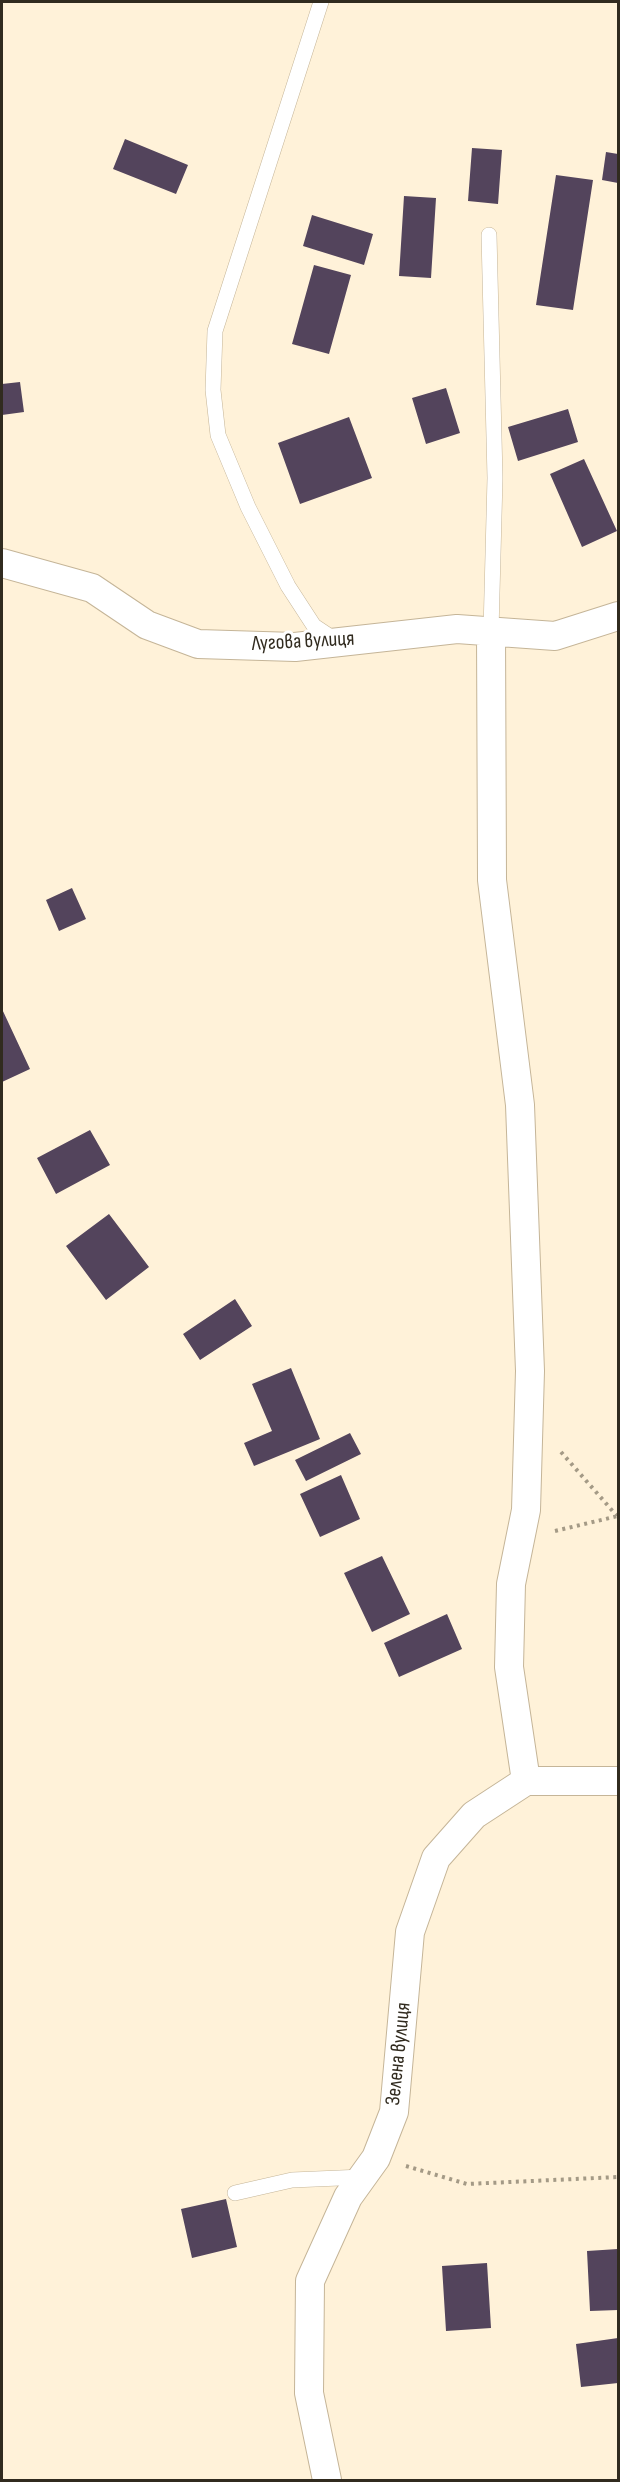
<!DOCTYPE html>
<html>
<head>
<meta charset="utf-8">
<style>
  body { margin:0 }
  #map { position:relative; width:620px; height:2482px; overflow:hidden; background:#fff2d9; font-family:"Sofia Sans Condensed",sans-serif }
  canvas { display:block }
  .frame { position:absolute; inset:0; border:3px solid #312b1f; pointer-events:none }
</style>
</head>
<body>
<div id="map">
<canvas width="620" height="2482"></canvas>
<div class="frame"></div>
</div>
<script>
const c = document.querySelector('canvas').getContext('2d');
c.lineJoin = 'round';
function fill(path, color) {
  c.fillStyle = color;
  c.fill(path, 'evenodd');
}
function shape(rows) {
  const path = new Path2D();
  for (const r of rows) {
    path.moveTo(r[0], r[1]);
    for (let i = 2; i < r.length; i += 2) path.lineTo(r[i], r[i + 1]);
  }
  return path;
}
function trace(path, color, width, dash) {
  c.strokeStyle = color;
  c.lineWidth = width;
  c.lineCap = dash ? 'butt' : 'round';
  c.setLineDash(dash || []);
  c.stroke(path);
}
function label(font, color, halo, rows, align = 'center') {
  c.font = font + ' "Sofia Sans Condensed",sans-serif';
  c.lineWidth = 6;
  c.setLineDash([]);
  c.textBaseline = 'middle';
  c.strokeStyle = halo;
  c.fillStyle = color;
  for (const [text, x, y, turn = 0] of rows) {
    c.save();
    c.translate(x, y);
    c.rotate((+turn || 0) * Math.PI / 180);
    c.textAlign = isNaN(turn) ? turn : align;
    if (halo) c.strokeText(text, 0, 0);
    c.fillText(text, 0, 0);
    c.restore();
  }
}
fill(shape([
  [125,139,188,165,176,194,113,169],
  [472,148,502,150,498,204,468,201],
  [606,152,618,154,618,183,602,180],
  [556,175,593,180,573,310,536,305],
  [404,196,436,198,431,278,399,276],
  [312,215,373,234,364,265,303,246],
  [314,265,351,275,329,354,292,344],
  [20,382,24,412,2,415,2,384],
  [446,388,460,433,426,444,412,398],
  [568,409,578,442,518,461,508,427],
  [349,417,372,478,300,504,278,443],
  [584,459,617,531,582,547,550,474],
  [72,888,86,919,59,931,46,900],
  [2,1009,30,1069,2,1082],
  [90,1130,110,1165,56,1194,37,1158],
  [109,1214,149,1267,106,1300,66,1246],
  [235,1299,252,1326,200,1360,183,1334],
  [291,1368,320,1439,254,1466,244,1443,272,1431,252,1384],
  [350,1433,361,1454,306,1481,295,1460],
  [341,1475,360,1519,320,1537,300,1494],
  [382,1556,410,1614,372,1632,344,1573],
  [447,1614,462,1649,399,1677,384,1643],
  [226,2199,237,2247,192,2258,181,2209],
  [618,2249,618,2310,590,2311,587,2251],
  [487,2263,491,2328,446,2331,442,2266],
  [618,2338,618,2383,581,2387,576,2344]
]), '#53445c');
const lane = shape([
  [321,2,215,331,213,390,218,435,248,507,288,586,314,626,335,640],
  [489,235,495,478,491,631],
  [235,2193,292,2180,363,2177]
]);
const street = shape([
  [2,563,92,588,147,625,198,644,295,647,457,629,555,636,618,616],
  [491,631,492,880,520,1105,530,1371,526,1510,511,1584,509,1667,526,1781],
  [327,2480,309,2393,310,2281,348,2197,376,2158,394,2112,410,1932,436,1858,474,1815,526,1781,618,1781]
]);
trace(lane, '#c5b598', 16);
trace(street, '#c5b598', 30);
trace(shape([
  [561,1452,617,1516],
  [555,1531,618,1516],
  [406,2166,467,2184,618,2177]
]), '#a49a86', 4, [3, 4.5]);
trace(lane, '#fff', 15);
trace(street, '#fff', 28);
label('21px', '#312b1f', '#fff', [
  ["Лугова вулиця",303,642,-3],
  ["Зелена вулиця",399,2054,-84]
]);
</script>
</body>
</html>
